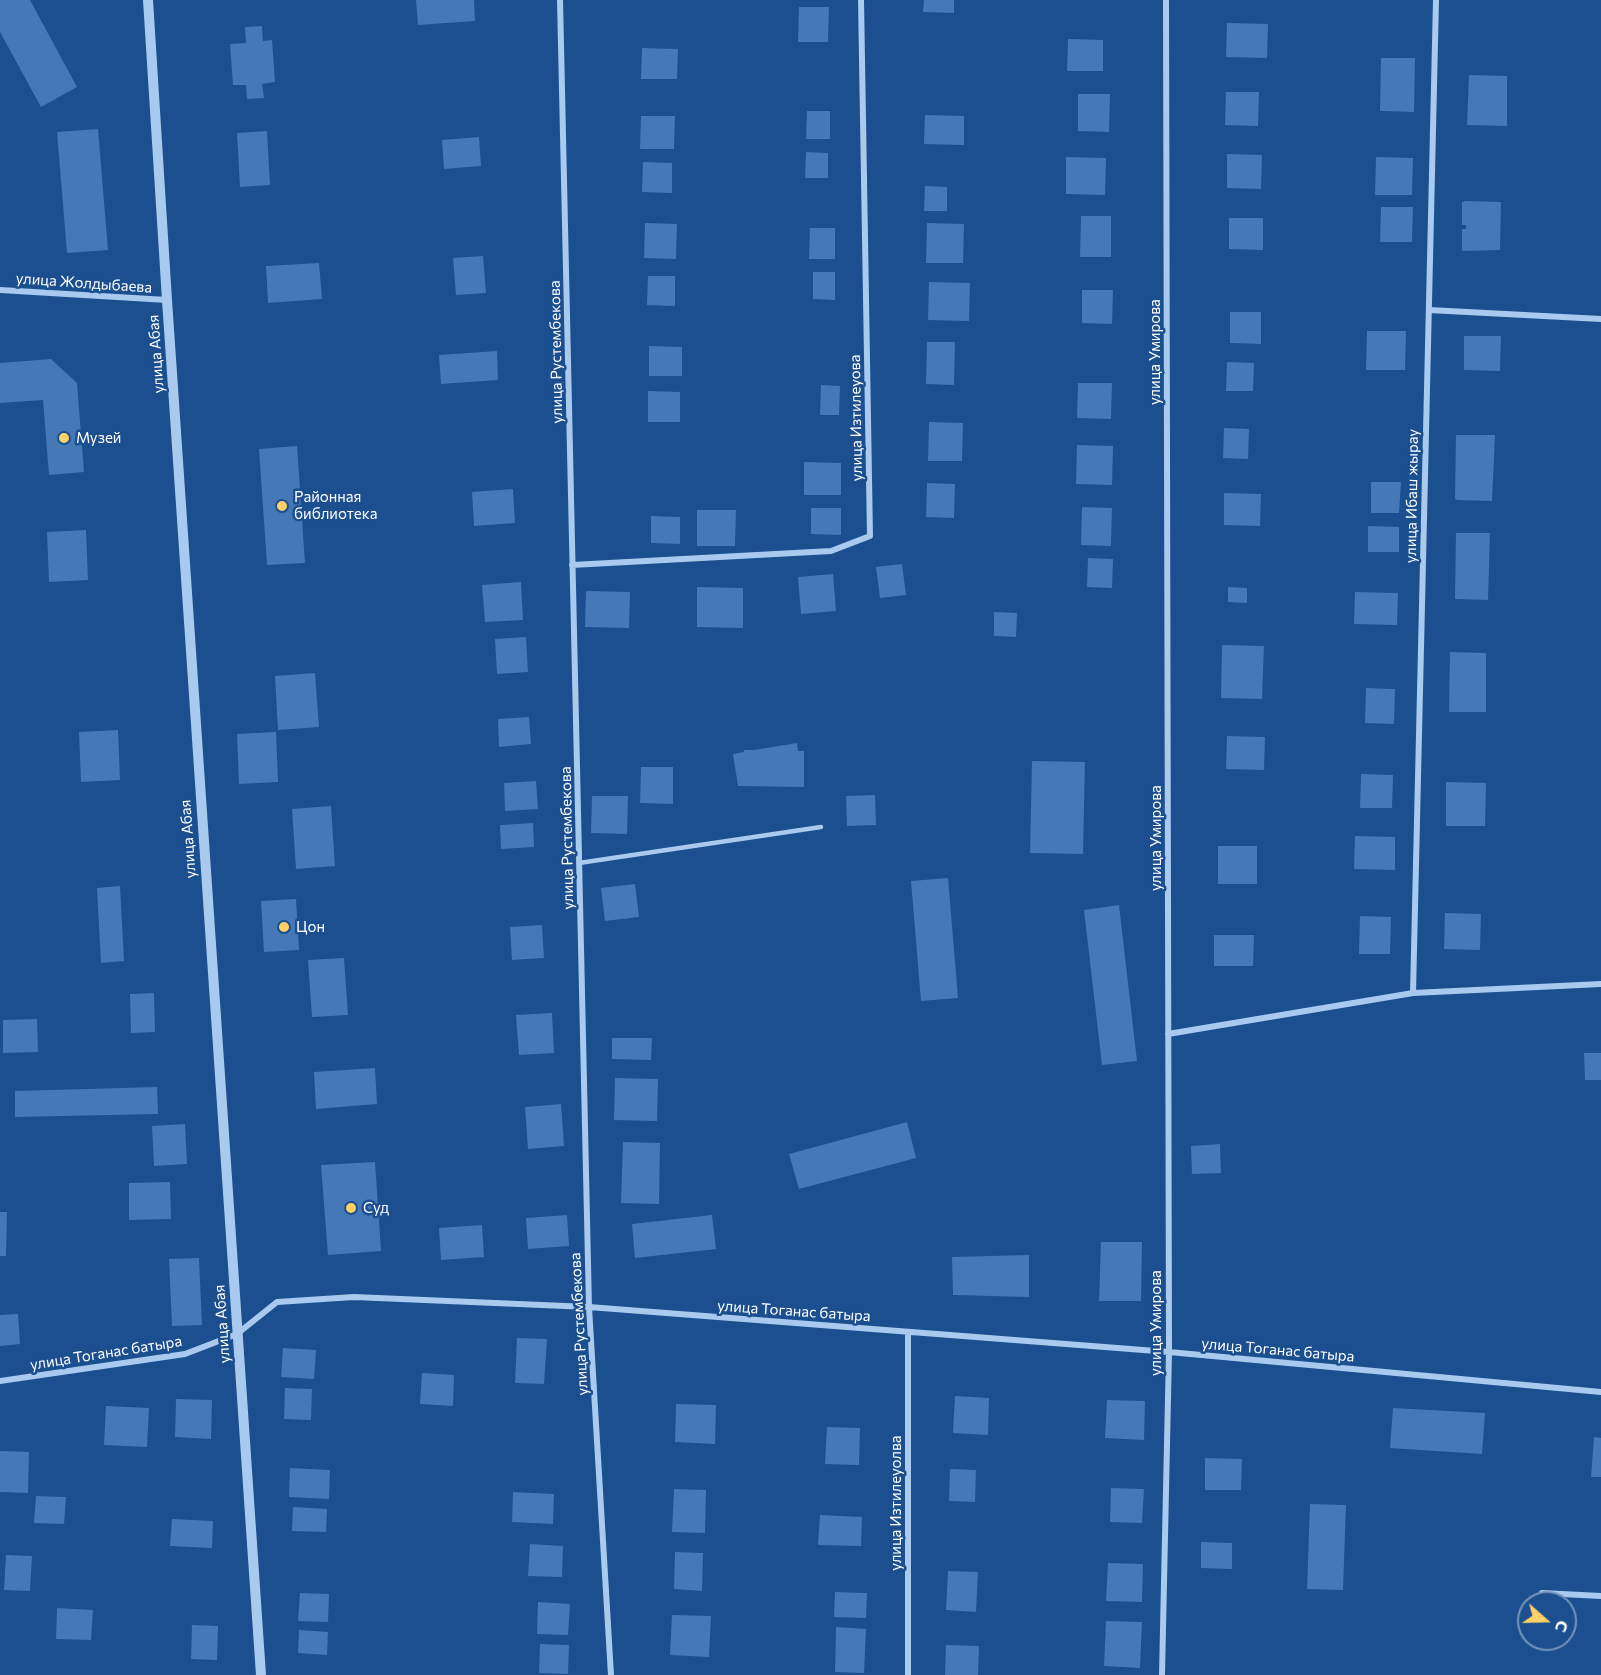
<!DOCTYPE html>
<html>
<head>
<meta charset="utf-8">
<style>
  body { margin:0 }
  #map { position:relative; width:1601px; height:1675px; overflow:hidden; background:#1b4f8f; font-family:Commissioner,sans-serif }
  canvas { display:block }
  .north { position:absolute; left:1517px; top:1591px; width:60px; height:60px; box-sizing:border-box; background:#1b4f8f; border:2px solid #7695bc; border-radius:50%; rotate:110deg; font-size:16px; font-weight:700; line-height:24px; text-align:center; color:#fff }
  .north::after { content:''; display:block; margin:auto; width:21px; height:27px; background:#ffd166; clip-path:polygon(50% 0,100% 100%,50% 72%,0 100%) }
</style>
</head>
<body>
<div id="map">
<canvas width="1601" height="1675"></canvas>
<div class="north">С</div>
</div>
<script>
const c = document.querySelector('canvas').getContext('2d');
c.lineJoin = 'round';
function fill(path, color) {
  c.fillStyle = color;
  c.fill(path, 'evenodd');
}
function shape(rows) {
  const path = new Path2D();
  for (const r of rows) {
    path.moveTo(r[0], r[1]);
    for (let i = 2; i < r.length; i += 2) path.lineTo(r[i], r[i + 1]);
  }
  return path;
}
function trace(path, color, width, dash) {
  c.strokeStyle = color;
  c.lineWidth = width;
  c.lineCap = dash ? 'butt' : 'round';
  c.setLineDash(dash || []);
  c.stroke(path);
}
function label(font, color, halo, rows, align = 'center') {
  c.font = font + ' Commissioner,sans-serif';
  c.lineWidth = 5;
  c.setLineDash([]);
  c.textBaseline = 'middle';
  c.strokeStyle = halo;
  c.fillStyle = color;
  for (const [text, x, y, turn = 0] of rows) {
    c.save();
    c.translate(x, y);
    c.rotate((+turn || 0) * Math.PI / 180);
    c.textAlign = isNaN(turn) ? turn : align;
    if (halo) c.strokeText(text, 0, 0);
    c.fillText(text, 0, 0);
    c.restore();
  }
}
fill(shape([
  [0,0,30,0,77,87,41,107,0,32],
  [416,0,474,0,475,21,418,25],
  [924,0,954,0,954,13,923,12],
  [799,7,829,7,828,42,798,42],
  [1227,23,1268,24,1267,58,1226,57],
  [262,26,263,41,272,40,275,82,262,84,264,98,247,99,246,85,233,85,230,44,246,43,245,27],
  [1068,39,1103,40,1103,71,1067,71],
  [642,48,678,49,677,79,641,79],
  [1381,58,1415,58,1414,112,1380,111],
  [1469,75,1507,76,1507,126,1467,125],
  [1226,92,1259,92,1258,126,1225,125],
  [1078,94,1110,94,1109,132,1078,131],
  [807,111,830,111,830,139,806,139],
  [925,115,964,116,964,145,924,144],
  [641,116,675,116,674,149,640,149],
  [98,129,108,250,67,253,57,132],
  [267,131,270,185,240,187,237,133],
  [479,137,481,166,444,169,442,140],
  [806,152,828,153,828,178,805,178],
  [1227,154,1262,155,1261,189,1227,188],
  [1066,157,1106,158,1105,195,1066,194],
  [1376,157,1413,158,1412,195,1375,195],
  [643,162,672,163,672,193,642,192],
  [925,186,947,187,947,211,924,211],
  [1466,201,1501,202,1500,250,1462,251,1462,229,1466,229,1466,225,1462,225,1462,202],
  [1381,207,1413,207,1412,242,1380,242],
  [1081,216,1111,216,1111,257,1080,257],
  [1229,218,1263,218,1263,250,1229,249],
  [645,223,677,224,676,259,644,258],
  [927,223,964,224,963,263,926,263],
  [810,228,835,228,835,259,809,259],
  [483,256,486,293,456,295,453,258],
  [319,263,322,299,268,303,266,266],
  [813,272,835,272,835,300,813,299],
  [648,276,675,276,675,306,647,305],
  [929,282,970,283,969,321,928,320],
  [1082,290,1113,290,1112,324,1082,323],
  [1230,312,1261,312,1261,344,1230,343],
  [1367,331,1406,331,1405,370,1366,370],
  [1464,336,1501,336,1500,371,1464,370],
  [927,342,955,342,954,385,926,384],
  [649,346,682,347,682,376,649,376],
  [497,351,498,380,441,384,439,355],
  [51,359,77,383,84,472,49,475,43,400,0,403,0,363],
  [1227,362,1254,363,1253,391,1226,391],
  [1078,383,1112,383,1111,419,1077,418],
  [821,385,840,386,839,415,820,415],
  [648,391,680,392,680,422,648,422],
  [929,422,963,423,962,461,928,461],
  [1224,428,1249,429,1248,459,1223,458],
  [1456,435,1495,435,1492,501,1457,500,1455,499],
  [1077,445,1113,446,1112,485,1076,484],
  [297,446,305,563,267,565,259,449],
  [804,462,841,463,841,495,804,495],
  [1371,482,1401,482,1399,513,1371,513],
  [927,483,955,484,954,518,926,517],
  [513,489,515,523,474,526,472,492],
  [1224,493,1261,494,1260,526,1224,525],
  [1082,507,1112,508,1111,546,1081,545],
  [811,508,841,508,841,535,811,534],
  [697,510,736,510,735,546,697,546],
  [651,516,680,517,680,544,651,543],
  [1368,526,1399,527,1399,552,1368,552],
  [86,530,88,580,49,582,47,532],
  [1456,533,1490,533,1488,600,1455,599],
  [1088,558,1113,559,1112,588,1087,587],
  [902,564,906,595,880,598,876,567],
  [833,574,836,611,801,614,798,577],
  [521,582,523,620,485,622,482,585],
  [697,587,743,588,743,628,697,627],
  [1228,587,1247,588,1247,603,1228,602],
  [586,591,630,592,629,628,585,627],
  [1355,592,1398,593,1397,625,1354,624],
  [994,612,1017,613,1016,637,994,636],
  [526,637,528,672,497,674,495,639],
  [1222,645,1264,646,1262,699,1221,698],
  [1450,652,1486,653,1486,712,1449,712],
  [315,673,319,727,278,730,275,676],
  [1366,688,1395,689,1394,724,1365,723],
  [529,717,531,744,499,747,498,719],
  [118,730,120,780,81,782,79,732],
  [276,732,278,782,239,784,237,734],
  [1227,736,1265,737,1264,770,1226,769],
  [797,743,798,751,804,751,804,787,738,786,733,754,744,752,744,750,754,750],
  [1032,761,1085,762,1083,854,1030,853],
  [641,767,673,767,673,804,640,803],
  [1361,774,1393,775,1392,808,1360,808],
  [536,781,538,809,505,811,504,783],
  [1446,782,1486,783,1485,826,1446,826],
  [875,795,876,825,847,826,846,796],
  [592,796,628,796,627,834,591,833],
  [331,806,335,866,296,869,292,809],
  [533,823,534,847,501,849,500,825],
  [1355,836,1395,837,1395,870,1354,869],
  [1218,846,1257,846,1257,884,1218,884],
  [948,878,958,998,921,1001,911,881],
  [635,884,639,917,605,921,601,888],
  [120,886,124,961,101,963,97,888],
  [296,899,299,950,264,952,261,901],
  [1119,905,1137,1061,1102,1065,1084,910],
  [1445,913,1481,914,1480,950,1444,949],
  [1360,916,1391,917,1390,954,1359,954],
  [542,925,544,958,512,960,510,927],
  [1214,935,1254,935,1253,966,1214,966],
  [344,958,348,1015,312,1017,308,960],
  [154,993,155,1032,131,1033,130,994],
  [552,1013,554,1053,519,1055,516,1015],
  [37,1019,38,1052,3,1053,3,1020],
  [612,1038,652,1038,651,1060,612,1059],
  [1584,1053,1601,1053,1601,1080,1585,1080],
  [375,1068,377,1104,316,1109,314,1072],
  [615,1078,658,1079,657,1121,614,1120],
  [157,1087,158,1114,15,1117,15,1091],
  [561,1104,564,1146,528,1149,525,1107],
  [907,1122,916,1158,799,1189,789,1154],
  [185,1124,187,1164,154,1166,152,1126],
  [623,1142,660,1143,659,1204,621,1203],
  [1220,1144,1221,1173,1192,1174,1191,1146],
  [375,1162,381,1251,328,1255,321,1165],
  [170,1182,171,1219,129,1220,129,1183],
  [0,1212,7,1212,6,1256,0,1256],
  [567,1215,569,1246,528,1249,526,1218],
  [712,1215,716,1249,635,1258,632,1224],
  [482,1225,484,1257,441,1260,439,1228],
  [1101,1242,1142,1242,1141,1301,1099,1301],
  [1029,1255,1029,1297,953,1295,952,1257],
  [199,1258,202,1325,172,1326,169,1259],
  [18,1314,20,1344,0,1346,0,1315],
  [517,1338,547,1339,544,1384,515,1383],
  [283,1348,316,1350,314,1379,281,1377],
  [422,1373,454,1375,453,1406,420,1404],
  [285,1388,312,1389,311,1420,284,1419],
  [955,1396,989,1398,988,1435,953,1433],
  [176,1399,212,1400,211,1439,175,1437],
  [1107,1400,1145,1401,1144,1440,1105,1438],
  [676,1404,716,1405,715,1444,675,1442],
  [106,1406,149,1408,147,1447,104,1445],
  [1393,1408,1485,1413,1482,1454,1390,1448],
  [827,1427,860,1428,859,1465,825,1464],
  [1594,1437,1601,1438,1601,1477,1591,1477],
  [0,1451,29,1452,28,1493,0,1492],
  [1205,1458,1242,1459,1241,1490,1205,1490],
  [290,1468,330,1470,329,1499,289,1497],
  [950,1469,976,1470,975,1502,949,1501],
  [1111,1488,1144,1489,1142,1523,1110,1522],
  [674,1489,706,1490,705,1533,672,1532],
  [513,1492,554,1494,553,1524,512,1522],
  [36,1496,66,1497,64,1524,34,1523],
  [1310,1504,1346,1505,1343,1590,1307,1589],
  [293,1507,327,1509,326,1532,292,1531],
  [820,1515,862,1517,861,1546,818,1545],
  [172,1519,213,1521,212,1548,170,1546],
  [1201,1542,1232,1543,1232,1569,1201,1568],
  [530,1544,563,1546,562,1577,528,1576],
  [675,1552,703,1553,702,1591,674,1589],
  [6,1555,32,1556,30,1591,4,1590],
  [1108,1563,1143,1564,1142,1602,1106,1601],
  [948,1571,978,1572,976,1612,946,1610],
  [835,1592,867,1593,866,1618,834,1617],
  [300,1593,329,1594,328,1622,298,1621],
  [538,1602,570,1604,568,1635,537,1634],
  [57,1608,93,1610,91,1640,56,1639],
  [672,1615,711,1616,709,1657,670,1655],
  [1106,1621,1142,1622,1140,1668,1104,1666],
  [192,1625,218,1626,217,1660,191,1659],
  [836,1627,866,1629,864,1673,835,1672],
  [299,1630,328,1632,327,1655,298,1653],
  [540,1644,569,1645,568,1674,539,1673],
  [946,1645,979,1646,978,1675,945,1675]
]), '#4478b7');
trace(shape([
  [579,863,821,827]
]), '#a9c9ee', 4.5);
trace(shape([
  [560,0,589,1307,611,1675],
  [0,290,167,300],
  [1429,310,1601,319],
  [572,565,831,551,870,536,861,0],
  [1413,993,1436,0],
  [1168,1034,1413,993,1601,984],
  [0,1381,185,1354,237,1334,277,1302,354,1297,589,1307,1169,1352,1601,1392],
  [1542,1593,1601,1596],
  [908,1675,908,1332],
  [1162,1675,1169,1352,1166,0]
]), '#a9c9ee', 6);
trace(shape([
  [148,0,167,300,261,1675]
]), '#a9c9ee', 10);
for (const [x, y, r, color] of [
  [64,438,6,"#ffd166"],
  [282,506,6,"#ffd166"],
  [284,927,6,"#ffd166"],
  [351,1208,6,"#ffd166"]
]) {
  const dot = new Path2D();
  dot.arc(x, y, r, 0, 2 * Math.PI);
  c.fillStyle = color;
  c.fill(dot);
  trace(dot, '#1b4f8f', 2);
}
label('15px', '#fff', '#1b4f8f', [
  ["улица Жолдыбаева",84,283,4],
  ["улица Рустембекова",556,352,-91],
  ["улица Умирова",1155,352,-90],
  ["улица Абая",156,354,-94],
  ["улица Изтилеуова",856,418,-91],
  ["улица Ибаш жырау",1412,496,-89],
  ["улица Рустембекова",567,838,-91],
  ["улица Умирова",1156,838,-90],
  ["улица Абая",188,839,-94],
  ["улица Тоганас батыра",794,1311,4],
  ["улица Умирова",1156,1323,-90],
  ["улица Абая",222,1324,-94],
  ["улица Рустембекова",579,1324,-93],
  ["улица Тоганас батыра",1278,1350,5],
  ["улица Тоганас батыра",106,1353,-9],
  ["улица Изтилеуолва",896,1503,-90]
]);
label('15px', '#fff', '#1b4f8f', [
  ["Музей",76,438],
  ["Районная",294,497],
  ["библиотека",294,514],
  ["Цон",296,927],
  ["Суд",363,1208]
], 'left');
</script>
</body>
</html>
